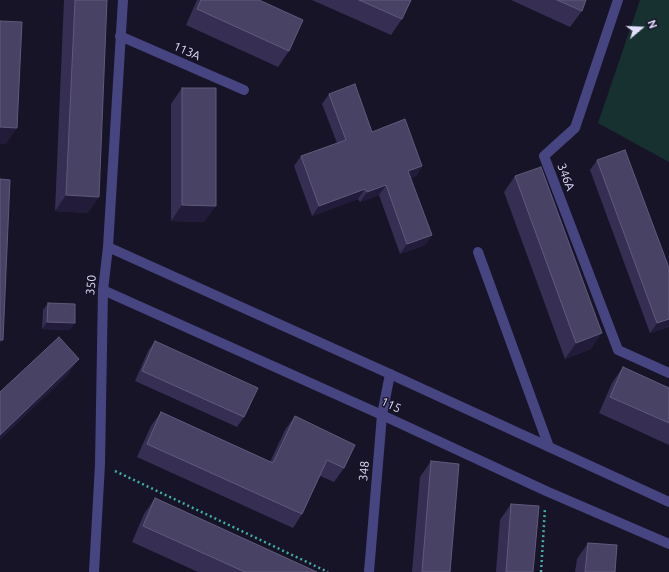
<!DOCTYPE html>
<html>
<head>
<meta charset="utf-8">
<style>
  body { margin:0 }
  #map { position:relative; width:669px; height:572px; overflow:hidden; background:#171428; font-family:Ubuntu,sans-serif }
  canvas { display:block }
  .north { position:absolute; left:621px; top:8px; width:40px; height:40px; -webkit-text-stroke:3px #171428; paint-order:stroke; rotate:71deg; font-size:11px; font-weight:700; line-height:16px; text-align:center; color:#e2defb }
  .north::after { content:''; display:block; margin:auto; width:14px; height:18px; background:#e2defb; clip-path:polygon(50% 0,100% 100%,50% 72%,0 100%) }
</style>
</head>
<body>
<div id="map">
<canvas width="669" height="572"></canvas>
<div class="north">N</div>
</div>
<script>
const c = document.querySelector('canvas').getContext('2d');
c.lineJoin = 'round';
function fill(path, color) {
  c.fillStyle = color;
  c.fill(path, 'evenodd');
}
function shape(rows) {
  const path = new Path2D();
  for (const r of rows) {
    path.moveTo(r[0], r[1]);
    for (let i = 2; i < r.length; i += 2) path.lineTo(r[i], r[i + 1]);
  }
  return path;
}
function trace(path, color, width, dash) {
  c.strokeStyle = color;
  c.lineWidth = width;
  c.lineCap = dash ? 'butt' : 'round';
  c.setLineDash(dash || []);
  c.stroke(path);
}
function label(font, color, halo, rows, align = 'center') {
  c.font = font + ' Ubuntu,sans-serif';
  c.lineWidth = 3;
  c.setLineDash([]);
  c.textBaseline = 'middle';
  c.strokeStyle = halo;
  c.fillStyle = color;
  for (const [text, x, y, turn = 0] of rows) {
    c.save();
    c.translate(x, y);
    c.rotate((+turn || 0) * Math.PI / 180);
    c.textAlign = isNaN(turn) ? turn : align;
    if (halo) c.strokeText(text, 0, 0);
    c.fillText(text, 0, 0);
    c.restore();
  }
}
fill(shape([
  [640,0,669,0,669,162,598,123]
]), '#173130');
trace(shape([
  [115,471,328,572],
  [541,572,545,508]
]), '#40ada6', 2.5, [2, 3]);
trace(shape([
  [120,36,244,90],
  [478,252,549,447]
]), '#474581', 10);
trace(shape([
  [618,0,575,128,544,156,618,350,669,373],
  [94,572,100,464,103,290],
  [369,572,382,415,390,374]
]), '#474581', 10);
trace(shape([
  [123,0,108,247,103,290,382,415,546,491,669,544],
  [108,247,390,374,669,502]
]), '#474581', 10);
fill(shape([
  [64,0,107,0,88,213,55,211],
  [197,0,259,0,289,51,278,67,186,25],
  [312,0,411,0,402,19,391,35],
  [511,0,586,0,582,11,570,27],
  [182,88,204,222,171,221,171,104],
  [329,94,372,132,422,166,416,176,410,178,432,235,425,245,400,254,379,195,360,202,358,199,312,216,294,166,301,156,337,143,322,104],
  [597,160,669,268,669,327,650,333,590,170],
  [515,176,591,349,565,359,504,192],
  [48,303,70,330,42,329,43,310],
  [155,341,244,417,237,427,135,381,148,351],
  [623,367,669,388,669,445,599,413,612,383],
  [161,412,270,462,285,430,295,416,344,468,334,482,320,476,302,514,293,528,137,457,151,426],
  [431,461,450,572,412,572,420,477],
  [155,498,317,572,198,572,132,542,144,514],
  [511,504,533,572,496,572,500,520],
  [588,543,615,572,575,572,577,559]
]), '#362f53');
fill(shape([
  [0,127,17,128,6,144,0,144],
  [422,166,416,176,401,181,408,171],
  [386,185,379,195,360,202,367,192],
  [365,189,358,199,312,216,319,206],
  [66,195,99,197,88,213,55,211],
  [182,205,216,206,204,222,171,221],
  [432,235,425,245,400,254,407,244],
  [669,319,669,327,650,333,657,323],
  [47,322,75,323,70,330,42,329],
  [602,333,591,349,565,359,576,343],
  [0,340,3,340,0,344],
  [79,359,68,375,0,440,0,435]
]), '#221c3a');
const building = shape([
  [75,0,107,0,99,197,66,195,75,0],
  [201,0,259,0,303,20,289,51,197,9,201,0],
  [359,0,411,0,402,19,359,0],
  [557,0,586,0,582,11,557,0],
  [0,21,22,22,17,128,0,127,0,21],
  [355,84,372,132,405,119,422,166,408,171,432,235,407,244,386,185,367,192,365,189,319,206,301,156,346,140,329,94,355,84],
  [182,88,216,88,216,206,182,205,182,88],
  [625,150,669,268,669,319,657,323,597,160,625,150],
  [541,167,602,333,576,343,515,176,541,167],
  [0,179,10,180,3,340,0,340,0,179],
  [48,303,75,304,75,323,47,322,48,303],
  [59,337,79,359,0,435,0,392,59,337],
  [155,341,258,388,244,417,142,371,155,341],
  [623,367,669,388,669,423,610,397,623,367],
  [161,412,273,463,295,416,355,445,344,468,327,460,302,514,147,444,161,412],
  [431,461,459,464,450,572,422,572,431,461],
  [155,498,317,572,245,572,143,526,155,498],
  [511,504,539,506,533,572,506,572,511,504],
  [588,543,617,545,615,572,585,572,588,543]
]);
fill(building, '#484265');
trace(building, '#605a7c', 1);
label('12px', '#e2defb', '#171428', [
  ["113A",187,51,24],
  ["346A",566,177,69],
  ["350",91,285,-85],
  ["115",391,405,25],
  ["348",364,471,-85]
]);
</script>
</body>
</html>
